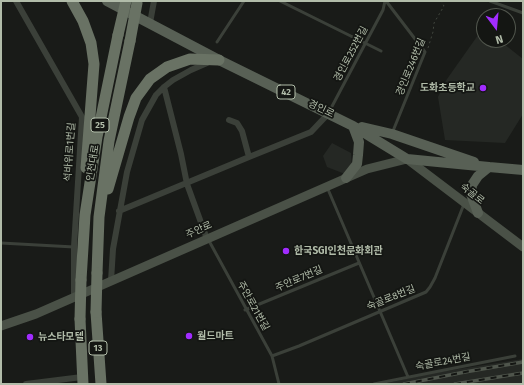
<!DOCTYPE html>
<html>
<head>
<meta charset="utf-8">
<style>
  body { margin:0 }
  #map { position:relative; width:524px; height:385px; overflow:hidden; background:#191b18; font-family:"Fira Sans",sans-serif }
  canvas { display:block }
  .frame { position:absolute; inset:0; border:2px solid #b1bca9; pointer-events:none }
  .north { position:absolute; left:476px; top:8px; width:40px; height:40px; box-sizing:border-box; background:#141613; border:1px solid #53584f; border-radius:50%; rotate:164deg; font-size:11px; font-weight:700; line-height:16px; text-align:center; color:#b1bca9 }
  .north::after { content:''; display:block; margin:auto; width:14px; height:18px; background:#a12cff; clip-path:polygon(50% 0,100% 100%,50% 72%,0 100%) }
</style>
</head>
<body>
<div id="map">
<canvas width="524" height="385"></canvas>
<div class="frame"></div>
<div class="north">N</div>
</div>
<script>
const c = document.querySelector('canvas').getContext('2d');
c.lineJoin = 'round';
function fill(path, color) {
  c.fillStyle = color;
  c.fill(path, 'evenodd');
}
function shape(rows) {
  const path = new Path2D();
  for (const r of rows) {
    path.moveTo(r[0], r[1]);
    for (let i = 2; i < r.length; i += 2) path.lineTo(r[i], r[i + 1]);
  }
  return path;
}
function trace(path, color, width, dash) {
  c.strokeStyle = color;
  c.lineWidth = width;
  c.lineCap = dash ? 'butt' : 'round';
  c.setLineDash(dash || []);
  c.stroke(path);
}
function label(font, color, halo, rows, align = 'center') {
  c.font = font + ' "Fira Sans","Noto Sans KR",sans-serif';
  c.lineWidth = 3.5;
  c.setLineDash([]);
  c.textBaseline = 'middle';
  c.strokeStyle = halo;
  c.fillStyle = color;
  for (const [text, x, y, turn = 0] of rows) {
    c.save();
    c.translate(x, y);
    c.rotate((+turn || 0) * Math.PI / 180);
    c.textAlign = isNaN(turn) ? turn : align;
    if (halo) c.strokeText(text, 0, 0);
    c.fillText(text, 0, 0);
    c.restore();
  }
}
fill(shape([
  [483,28,484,40,499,40,523,59,523,114,505,143,445,140,438,97,447,79],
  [332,143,351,153,352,167,345,174,327,167,323,156],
  [523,359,523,384,383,384,433,373]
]), '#252824');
trace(shape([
  [428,48,433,32,434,23,444,6,441,1]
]), '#42473f', 1, [2, 3]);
trace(shape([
  [280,1,381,51],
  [386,1,425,52,393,131],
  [490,1,523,13],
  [217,42,244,1],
  [329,112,383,10,385,1],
  [327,187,408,377],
  [208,239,272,356,279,384],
  [1,243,74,247],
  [245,310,359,263],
  [272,356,299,346,426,292,430,287,435,278,464,204],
  [374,384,515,356]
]), '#3b4039', 3);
trace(shape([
  [16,1,82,117,74,247,74,297],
  [150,23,154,1],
  [164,87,181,154,187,184,207,239],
  [249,157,311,132,329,113],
  [119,211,249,157,242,131,237,123,229,120],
  [111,281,113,249,127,172,142,120,156,95,164,87,173,80,191,70,207,63],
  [26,384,82,377]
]), '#3b4039', 6);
trace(shape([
  [1,326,36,314,367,169,407,159,523,247]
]), '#4a5147', 9);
trace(shape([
  [107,1,219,60,353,126,407,159,489,167,523,170],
  [362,127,392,134,474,162],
  [346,178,357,164,358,155,359,142,353,126],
  [478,213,471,194,472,185,478,176,489,167]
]), '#586055', 10);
trace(shape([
  [72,1,83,21,91,43,94,64,86,168],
  [108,189,129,117,136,98,150,79,167,67,190,59,219,60],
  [97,273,99,217,109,141,130,41],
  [81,280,85,215,97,137,118,35],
  [96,312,101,384],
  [80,319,83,384]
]), '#697264', 11);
const rail = shape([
  [404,384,465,372,523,362],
  [455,384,523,373]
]);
trace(rail, '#4f554c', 3.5);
trace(rail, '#141613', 2, [6]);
trace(shape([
  [118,35,126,1],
  [130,41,137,3],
  [96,312,97,273],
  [80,319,81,280]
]), '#697264', 11);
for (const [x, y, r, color] of [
  [483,88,4,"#a12cff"],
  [286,251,4,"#a12cff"],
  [189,336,4,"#a12cff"],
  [30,337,4,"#a12cff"]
]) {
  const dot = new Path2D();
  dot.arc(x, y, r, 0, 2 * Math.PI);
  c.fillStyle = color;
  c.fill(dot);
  trace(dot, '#141613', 1.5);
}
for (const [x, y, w] of [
  [286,92,18],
  [100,125,18],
  [98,348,18]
]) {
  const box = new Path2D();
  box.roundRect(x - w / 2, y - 7, w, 14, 3);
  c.fillStyle = '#141613';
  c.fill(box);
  trace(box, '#b1bca9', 1);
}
label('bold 9px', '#b1bca9', null, [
  ["42",286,92],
  ["25",100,125],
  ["13",98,348]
]);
label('10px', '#b1bca9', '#141613', [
  ["경인로252번길",351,54,-62],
  ["경인로246번길",411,67,-68],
  ["경인로",321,109,26],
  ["석바위로1번길",70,152,-86],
  ["인천대로",93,163,-81],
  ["숙골로",472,194,38],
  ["주안로",199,230,-24],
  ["주안로7번길",299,279,-23],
  ["숙골로8번길",391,298,-22],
  ["주안로21번길",253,306,61],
  ["숙골로24번길",443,362,-11]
]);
label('bold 10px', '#b1bca9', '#141613', [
  ["도화초등학교",475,88,"right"],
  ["한국SGI인천문화회관",294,251],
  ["월드마트",197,336],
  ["뉴스타모텔",38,337]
], 'left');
</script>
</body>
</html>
